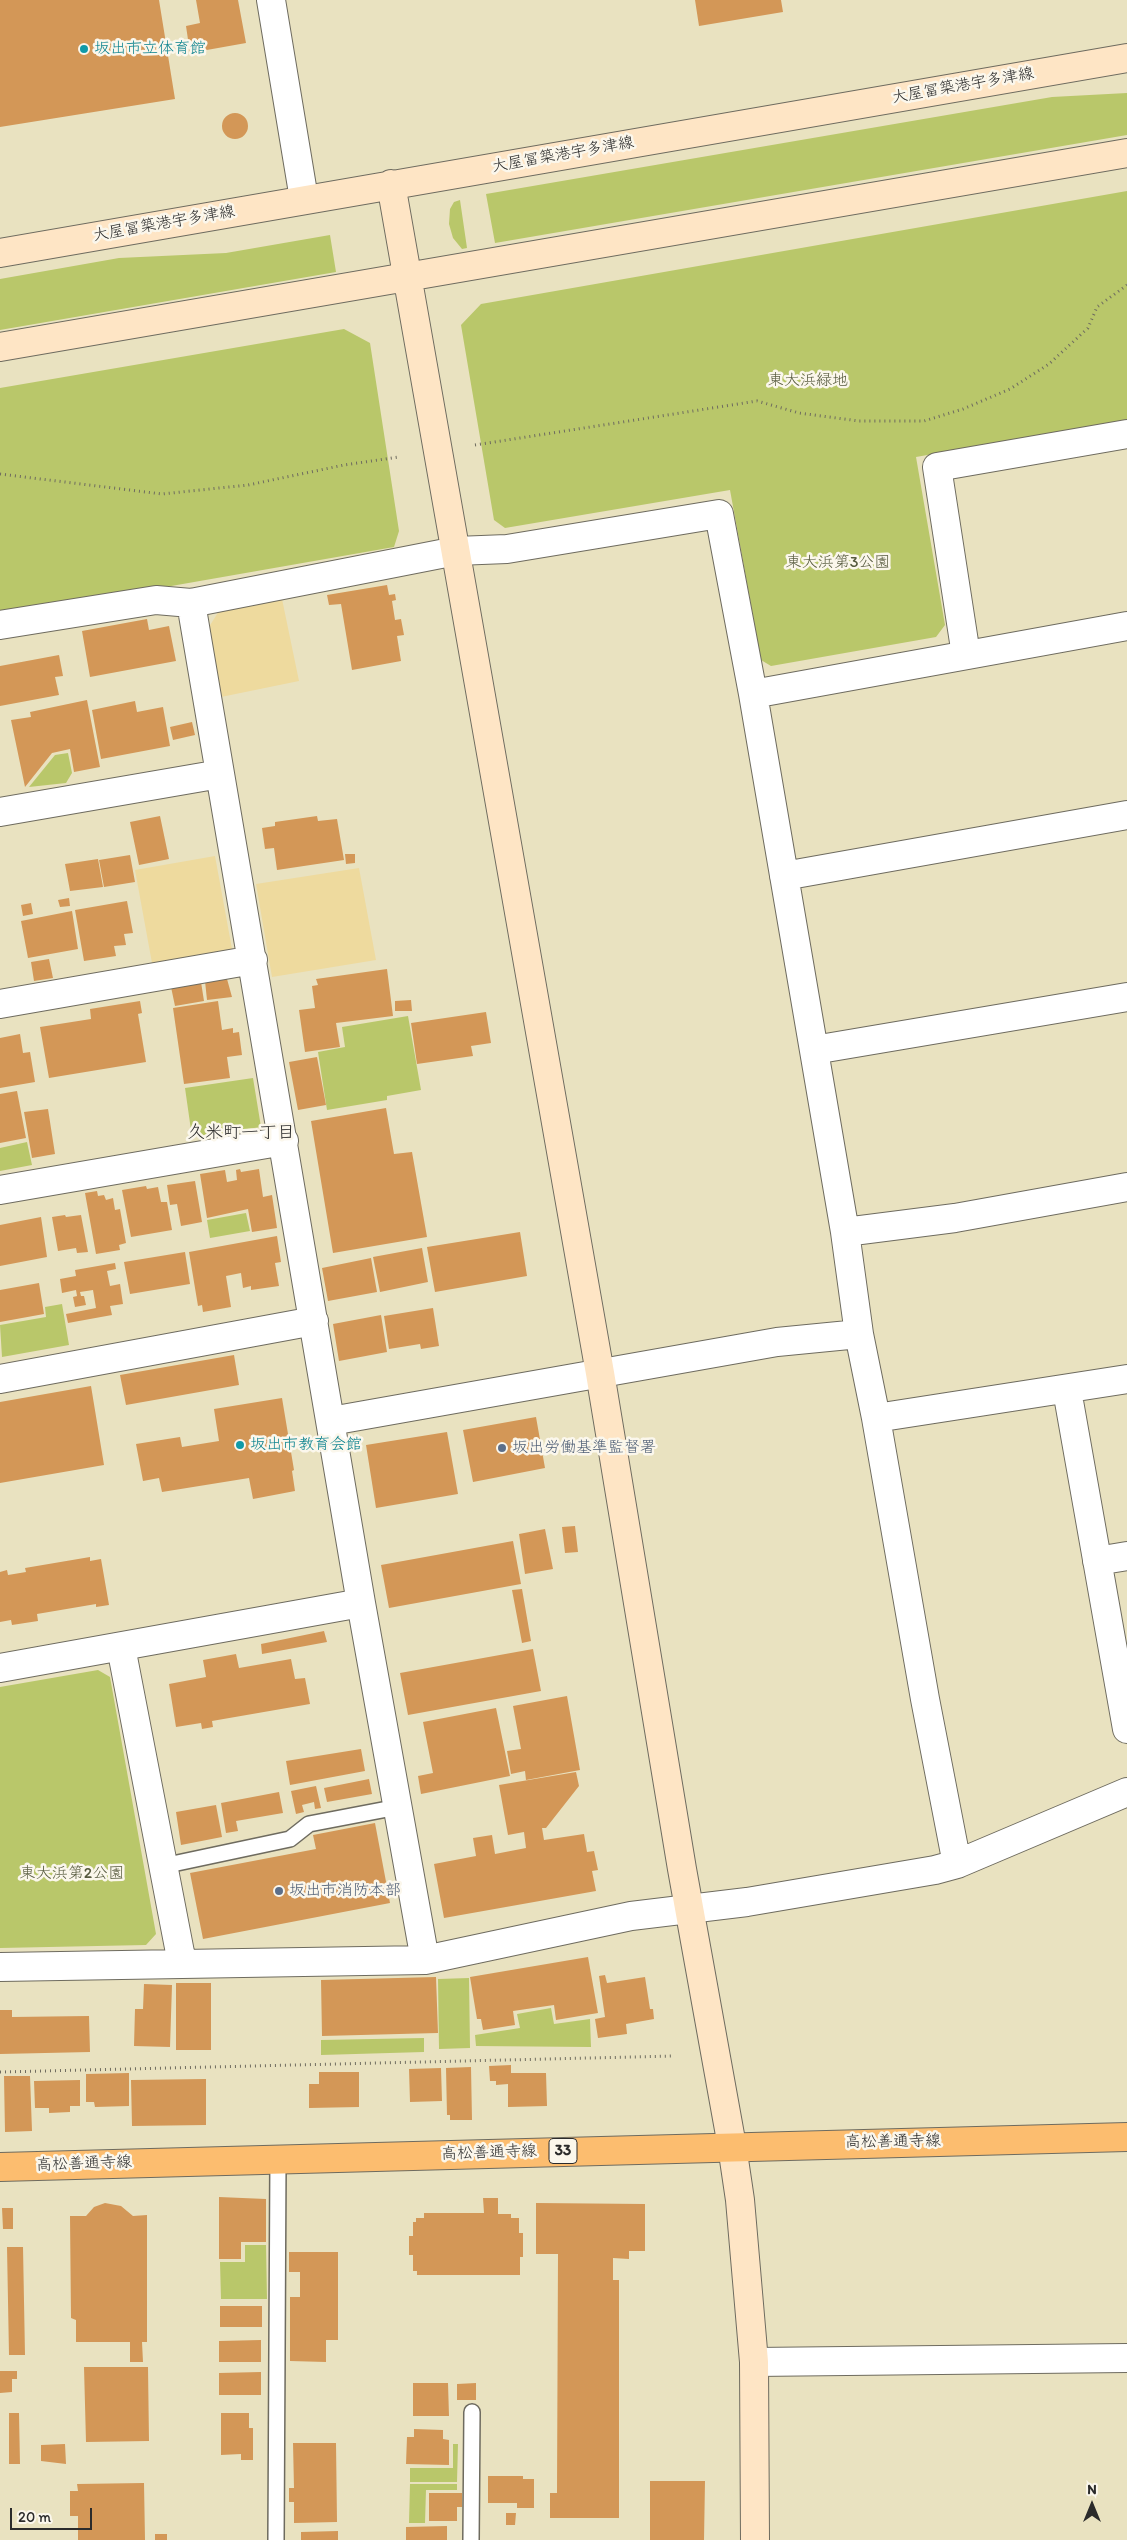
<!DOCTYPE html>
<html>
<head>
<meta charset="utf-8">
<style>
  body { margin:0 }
  #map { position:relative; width:1127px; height:2540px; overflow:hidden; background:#e9e2c0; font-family:Itim,sans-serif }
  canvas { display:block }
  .north { position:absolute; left:1067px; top:2480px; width:50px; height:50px; -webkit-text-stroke:4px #fbf7ec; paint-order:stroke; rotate:0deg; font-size:14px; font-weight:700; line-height:20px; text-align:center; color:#2b2b2b }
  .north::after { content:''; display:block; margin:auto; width:18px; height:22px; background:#2b2b2b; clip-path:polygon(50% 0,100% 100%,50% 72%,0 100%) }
  .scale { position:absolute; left:10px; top:2508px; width:82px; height:22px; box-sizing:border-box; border:2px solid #2b2b2b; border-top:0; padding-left:6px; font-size:15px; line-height:18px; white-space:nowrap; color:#2b2b2b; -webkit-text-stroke:4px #fbf7ec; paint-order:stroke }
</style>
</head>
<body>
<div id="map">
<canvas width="1127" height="2540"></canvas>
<div class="north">N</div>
<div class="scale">20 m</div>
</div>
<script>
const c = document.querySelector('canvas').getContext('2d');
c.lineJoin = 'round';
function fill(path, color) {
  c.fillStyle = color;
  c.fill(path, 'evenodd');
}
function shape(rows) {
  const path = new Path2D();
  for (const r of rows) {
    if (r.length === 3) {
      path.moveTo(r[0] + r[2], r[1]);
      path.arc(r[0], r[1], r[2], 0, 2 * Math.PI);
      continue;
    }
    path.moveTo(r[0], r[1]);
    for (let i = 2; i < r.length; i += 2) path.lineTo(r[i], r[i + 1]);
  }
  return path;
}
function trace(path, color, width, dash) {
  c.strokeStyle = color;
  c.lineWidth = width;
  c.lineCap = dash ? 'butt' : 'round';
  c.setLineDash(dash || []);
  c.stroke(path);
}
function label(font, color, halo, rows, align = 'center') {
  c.font = font + ' Itim,"Klee One",sans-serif';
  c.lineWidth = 5;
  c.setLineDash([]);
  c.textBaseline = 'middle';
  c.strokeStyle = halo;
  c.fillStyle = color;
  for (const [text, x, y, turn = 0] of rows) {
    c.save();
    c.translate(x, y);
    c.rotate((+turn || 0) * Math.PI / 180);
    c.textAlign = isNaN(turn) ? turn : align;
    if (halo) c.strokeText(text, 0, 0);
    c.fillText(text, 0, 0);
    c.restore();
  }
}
fill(shape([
  [1127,93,1127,135,495,243,486,194,1052,97],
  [1127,191,1127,420,916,457,945,625,936,637,771,666,761,660,730,490,505,528,494,520,461,325,481,304],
  [460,200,467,248,462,249,453,238,449,224,450,209,454,202],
  [330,235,336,272,0,330,0,279,119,258,226,253],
  [344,329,370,343,399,531,394,547,0,616,0,388],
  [68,753,72,773,66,783,29,787,55,755],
  [408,1016,421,1090,387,1096,387,1100,327,1110,318,1052,345,1047,342,1027],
  [253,1078,261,1127,192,1137,185,1088],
  [27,1142,32,1165,0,1171,0,1148],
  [246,1213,250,1231,210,1238,207,1220],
  [62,1304,69,1345,2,1357,0,1325,46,1317,45,1307],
  [98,1670,110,1677,156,1934,146,1945,0,1948,0,1687],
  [469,1978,470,2048,439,2049,438,1979],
  [551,2008,554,2024,590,2019,591,2047,476,2046,475,2035,520,2028,517,2014],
  [424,2038,424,2052,321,2055,321,2040],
  [245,2245,266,2245,267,2299,221,2299,220,2262,245,2262],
  [453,2444,458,2444,457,2482,410,2482,410,2468,453,2468],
  [410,2484,457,2484,457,2490,426,2490,425,2523,409,2523]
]), '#b9c76a');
fill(shape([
  [282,599,299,681,221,697,207,630,219,611],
  [215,856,232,949,152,963,135,870],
  [359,868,376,960,272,977,256,884]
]), '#eeda9e');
fill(shape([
  [0,0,159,0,175,99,0,127],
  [196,0,238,0,246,43,190,53,186,26,200,23],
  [695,0,781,0,783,12,699,26],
  [235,126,13],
  [387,585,389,595,395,594,396,600,392,601,395,620,401,619,404,635,397,636,401,661,352,670,341,604,329,605,327,595],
  [147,619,149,630,169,626,176,661,90,677,82,631],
  [59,655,63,676,55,677,59,695,0,706,0,666],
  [87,700,100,767,74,772,70,749,52,753,25,787,11,720,31,717,30,712],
  [135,701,137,712,163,707,170,746,101,759,92,710],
  [192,722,195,735,173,740,170,727],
  [160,816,169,859,139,865,130,822],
  [317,816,318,821,337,819,344,860,277,870,274,848,265,849,262,828,275,826,275,822],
  [345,854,355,854,355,863,346,864],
  [130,855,135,882,104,887,99,860],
  [98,859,103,887,70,891,65,864],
  [69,898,70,906,60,907,58,900],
  [127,901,133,933,124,934,126,945,114,946,116,956,84,961,75,910],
  [31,903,33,914,23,916,21,905],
  [72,911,78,949,28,958,21,921],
  [49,959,53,978,34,981,31,962],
  [387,969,393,1016,336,1023,340,1047,305,1052,299,1010,315,1008,312,986,318,985,316,979],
  [227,979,232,997,207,1000,205,981],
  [201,982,204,1001,175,1006,171,987],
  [411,1000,412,1011,395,1011,395,1001],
  [140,1001,142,1013,138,1014,146,1062,49,1078,40,1027,91,1019,90,1009],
  [218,1001,222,1030,233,1028,233,1033,239,1032,242,1055,227,1057,230,1078,184,1084,173,1008],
  [486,1012,491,1043,471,1046,473,1056,417,1064,411,1023],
  [20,1034,23,1053,30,1052,35,1082,0,1088,0,1038],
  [317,1057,326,1105,298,1110,289,1062],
  [17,1091,26,1138,0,1143,0,1094],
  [386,1108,394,1154,412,1152,427,1237,333,1253,311,1121],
  [48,1109,55,1154,32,1158,24,1112],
  [240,1169,241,1172,259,1169,263,1197,272,1195,277,1228,252,1232,248,1209,207,1218,200,1174,225,1170,227,1182,237,1180,236,1170],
  [195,1181,202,1222,181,1226,177,1204,170,1205,167,1185],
  [146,1186,147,1189,158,1187,161,1202,167,1202,172,1230,131,1237,122,1190],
  [97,1191,98,1196,104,1195,106,1200,113,1198,115,1210,120,1209,126,1243,119,1245,120,1250,96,1254,85,1193],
  [65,1215,66,1217,81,1215,88,1252,77,1253,76,1248,58,1251,52,1217],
  [41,1217,47,1257,0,1266,0,1225],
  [520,1232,527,1276,435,1292,427,1247],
  [277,1236,281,1262,275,1263,279,1286,251,1290,251,1286,243,1288,241,1273,226,1276,231,1307,203,1312,202,1305,198,1306,189,1252],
  [422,1248,428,1282,380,1292,373,1257],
  [185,1252,190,1284,130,1294,124,1262],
  [371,1258,377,1292,328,1301,322,1268],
  [115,1263,116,1269,107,1271,110,1286,120,1284,123,1304,110,1306,112,1315,68,1323,66,1314,96,1308,93,1290,80,1292,81,1296,84,1296,86,1305,75,1307,73,1297,77,1296,76,1290,62,1293,60,1279,76,1276,75,1270],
  [39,1283,44,1314,0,1322,0,1290],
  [433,1308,439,1346,421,1349,420,1344,389,1349,384,1316],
  [381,1315,387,1352,339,1361,333,1324],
  [234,1355,239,1385,126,1405,120,1375],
  [91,1386,104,1465,0,1483,0,1402],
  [282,1398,294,1470,292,1471,295,1491,253,1499,249,1478,162,1492,159,1478,143,1481,136,1444,180,1437,182,1447,219,1441,214,1409],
  [536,1417,545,1468,473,1482,463,1430],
  [447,1432,458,1494,376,1508,366,1445],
  [575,1526,578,1552,565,1553,562,1527],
  [545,1529,553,1569,525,1574,519,1534],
  [513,1541,521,1584,389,1608,381,1565],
  [90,1557,90,1561,101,1559,109,1605,96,1607,96,1604,37,1614,38,1621,12,1625,11,1620,0,1622,0,1572,7,1570,8,1575,26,1572,25,1568],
  [522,1589,531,1641,522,1643,512,1590],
  [324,1631,327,1642,262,1654,261,1644],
  [533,1649,541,1691,408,1715,400,1673],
  [236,1654,239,1668,291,1659,295,1679,305,1678,310,1704,212,1721,213,1727,202,1729,201,1723,176,1727,169,1684,206,1677,203,1660],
  [567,1696,580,1770,526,1780,525,1771,511,1774,507,1751,521,1749,513,1706],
  [496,1708,510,1776,421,1794,418,1776,433,1773,423,1722],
  [361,1749,365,1771,290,1785,286,1761],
  [576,1772,579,1786,546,1828,542,1828,544,1840,584,1834,587,1852,594,1851,598,1870,592,1871,596,1891,444,1918,434,1864,476,1856,473,1838,492,1835,495,1854,526,1848,524,1832,508,1835,499,1785],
  [369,1779,372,1794,327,1802,324,1788],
  [316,1786,321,1808,315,1809,314,1802,302,1805,304,1812,296,1814,291,1791],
  [279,1792,283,1813,236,1821,238,1831,226,1833,221,1803],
  [216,1805,222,1837,181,1845,176,1812],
  [375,1823,390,1903,203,1939,190,1873,316,1849,313,1835],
  [588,1957,598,2013,556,2020,554,2005,513,2011,515,2025,483,2030,481,2019,477,2019,470,1977],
  [605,1975,607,1983,645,1977,650,2009,653,2009,654,2019,626,2024,627,2034,598,2038,595,2019,605,2017,599,1976],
  [436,1977,438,2033,322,2036,321,1980],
  [176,1983,211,1983,211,2050,176,2050],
  [144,1984,172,1985,170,2047,134,2046,135,2009,143,2009],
  [0,2010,12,2010,12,2017,89,2016,90,2052,0,2054],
  [511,2065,511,2073,546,2073,547,2106,508,2107,508,2084,496,2085,496,2081,490,2081,489,2066],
  [471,2067,472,2120,450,2120,450,2115,447,2115,446,2068],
  [441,2068,442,2101,410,2102,409,2069],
  [319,2072,359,2072,359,2107,309,2108,309,2084,319,2084],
  [129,2073,129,2106,95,2107,94,2102,86,2102,86,2074],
  [4,2076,30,2076,32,2131,5,2132],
  [206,2079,206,2125,132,2126,131,2080],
  [80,2080,80,2106,70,2106,70,2112,49,2113,49,2108,35,2108,34,2081],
  [219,2197,266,2199,266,2242,241,2242,241,2259,219,2259],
  [483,2198,498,2198,498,2214,511,2214,511,2218,519,2218,519,2233,523,2233,523,2257,520,2257,520,2275,417,2275,417,2271,413,2271,413,2255,409,2255,409,2236,413,2236,413,2222,416,2222,416,2218,424,2218,424,2213,484,2213],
  [105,2203,121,2206,133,2216,147,2215,147,2342,142,2342,143,2362,130,2362,130,2342,76,2342,76,2320,71,2318,70,2216,86,2216,94,2207],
  [536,2203,645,2204,645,2251,629,2251,629,2259,613,2258,613,2280,619,2280,619,2518,550,2518,550,2493,557,2493,558,2254,536,2254],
  [2,2208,13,2208,13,2229,3,2229],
  [7,2247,23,2247,25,2355,9,2355],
  [289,2252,338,2252,338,2340,326,2340,326,2362,290,2361,290,2297,300,2297,300,2272,289,2272],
  [220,2306,262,2306,262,2327,220,2327],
  [261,2340,261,2362,219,2362,219,2341],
  [84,2367,148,2367,149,2441,86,2442],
  [0,2371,17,2371,17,2379,12,2379,12,2392,0,2393],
  [261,2372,261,2395,219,2395,219,2373],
  [413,2383,448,2383,449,2416,413,2416],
  [476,2383,476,2400,457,2400,457,2384],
  [9,2413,19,2413,20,2464,9,2464],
  [221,2413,249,2413,249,2428,253,2428,253,2460,241,2460,241,2454,221,2455],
  [414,2429,443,2430,443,2439,449,2440,449,2465,406,2464,407,2437,414,2437],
  [293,2443,336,2443,337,2522,294,2523,294,2502,289,2502,289,2488,294,2488],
  [65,2444,66,2464,41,2461,41,2445],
  [488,2476,523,2476,523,2479,534,2479,534,2508,517,2508,517,2503,488,2503],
  [650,2481,705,2481,704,2540,650,2540],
  [144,2483,145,2540,78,2540,78,2516,70,2516,70,2491,78,2491,77,2484],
  [429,2493,462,2493,462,2507,457,2507,457,2521,429,2521],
  [506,2513,516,2513,515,2525,506,2525],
  [447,2526,447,2540,406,2540,406,2527],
  [338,2531,338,2540,301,2540,301,2532],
  [155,2534,167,2534,167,2540,155,2540]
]), '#d39757');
const lane = shape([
  [163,1866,290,1839,309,1824,398,1807],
  [276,2540,278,2159],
  [471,2540,472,2412]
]);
const street = shape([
  [271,0,304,199],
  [191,603,361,1603,425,1960],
  [0,625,156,600,191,603,456,551,507,549,719,514,753,694,845,1232,859,1334,876,1418,925,1699,957,1864],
  [966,655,937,467,1127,434],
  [753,694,1127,626],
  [0,812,220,774],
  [784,876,1127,815],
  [0,1004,253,960],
  [814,1050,1127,997],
  [0,1190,284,1141],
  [845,1232,955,1218,1127,1187],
  [0,1379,314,1321],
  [1067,1390,1127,1729],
  [876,1418,1127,1379],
  [331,1421,777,1342,859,1334],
  [1097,1561,1127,1556],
  [121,1647,182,1963],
  [0,1668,361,1603],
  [0,1967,425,1960,631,1916,747,1902,935,1870,957,1864,1127,1792],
  [754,2362,1127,2358]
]);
const secondary = shape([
  [391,184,600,1373,682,1869,732,2146,740,2200,754,2362,755,2540],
  [0,253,1127,58],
  [0,347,1127,153]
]);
const primary = shape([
  [0,2167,1127,2137]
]);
trace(lane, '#6e6b5f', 18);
trace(street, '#6e6b5f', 30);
trace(secondary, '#6e6b5f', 30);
trace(primary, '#6e6b5f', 30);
trace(shape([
  [475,445,757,401,799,413,859,421,924,421,963,409,1010,389,1049,364,1088,328,1097,307,1127,285],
  [0,474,162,494,248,485,344,465,399,457],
  [0,2072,674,2056]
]), '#6e6b5f', 3, [1, 4]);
trace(lane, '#fff', 15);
trace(street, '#fff', 28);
trace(secondary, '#fee5c5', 28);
trace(primary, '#fcbd6f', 28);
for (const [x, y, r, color] of [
  [84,49,5,"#0f9aa8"],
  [240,1445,5,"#0f9aa8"],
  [502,1448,5,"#5c6f8a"],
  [279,1891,5,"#5c6f8a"]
]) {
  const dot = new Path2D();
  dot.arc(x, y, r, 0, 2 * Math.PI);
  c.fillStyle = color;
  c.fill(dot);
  trace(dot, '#fbf7ec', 2);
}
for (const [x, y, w] of [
  [563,2151,28]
]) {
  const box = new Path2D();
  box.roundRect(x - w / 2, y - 12.5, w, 25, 4);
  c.fillStyle = '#fbf7ec';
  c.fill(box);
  trace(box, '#2b2b2b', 1);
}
label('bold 15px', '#2b2b2b', null, [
  ["33",563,2151]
]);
label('16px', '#0d838f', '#fbf7ec', [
  ["坂出市立体育館",94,49],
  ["坂出市教育会館",250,1445]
], 'left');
label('16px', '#2b2b2b', '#fbf7ec', [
  ["大屋冨築港宇多津線",963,86,-10],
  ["大屋冨築港宇多津線",563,155,-10],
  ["大屋冨築港宇多津線",164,224,-10],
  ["高松善通寺線",893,2142,-1],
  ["高松善通寺線",489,2153,-2],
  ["高松善通寺線",84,2164,-2]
]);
label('16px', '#565a3e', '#fbf7ec', [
  ["東大浜緑地",808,381],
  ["東大浜第3公園",838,563],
  ["東大浜第2公園",72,1874]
]);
label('16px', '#4e5e75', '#fbf7ec', [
  ["坂出労働基準監督署",512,1448],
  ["坂出市消防本部",289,1891]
], 'left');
label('18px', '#2b2b2b', '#fbf7ec', [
  ["久米町一丁目",241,1133]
]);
</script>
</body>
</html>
